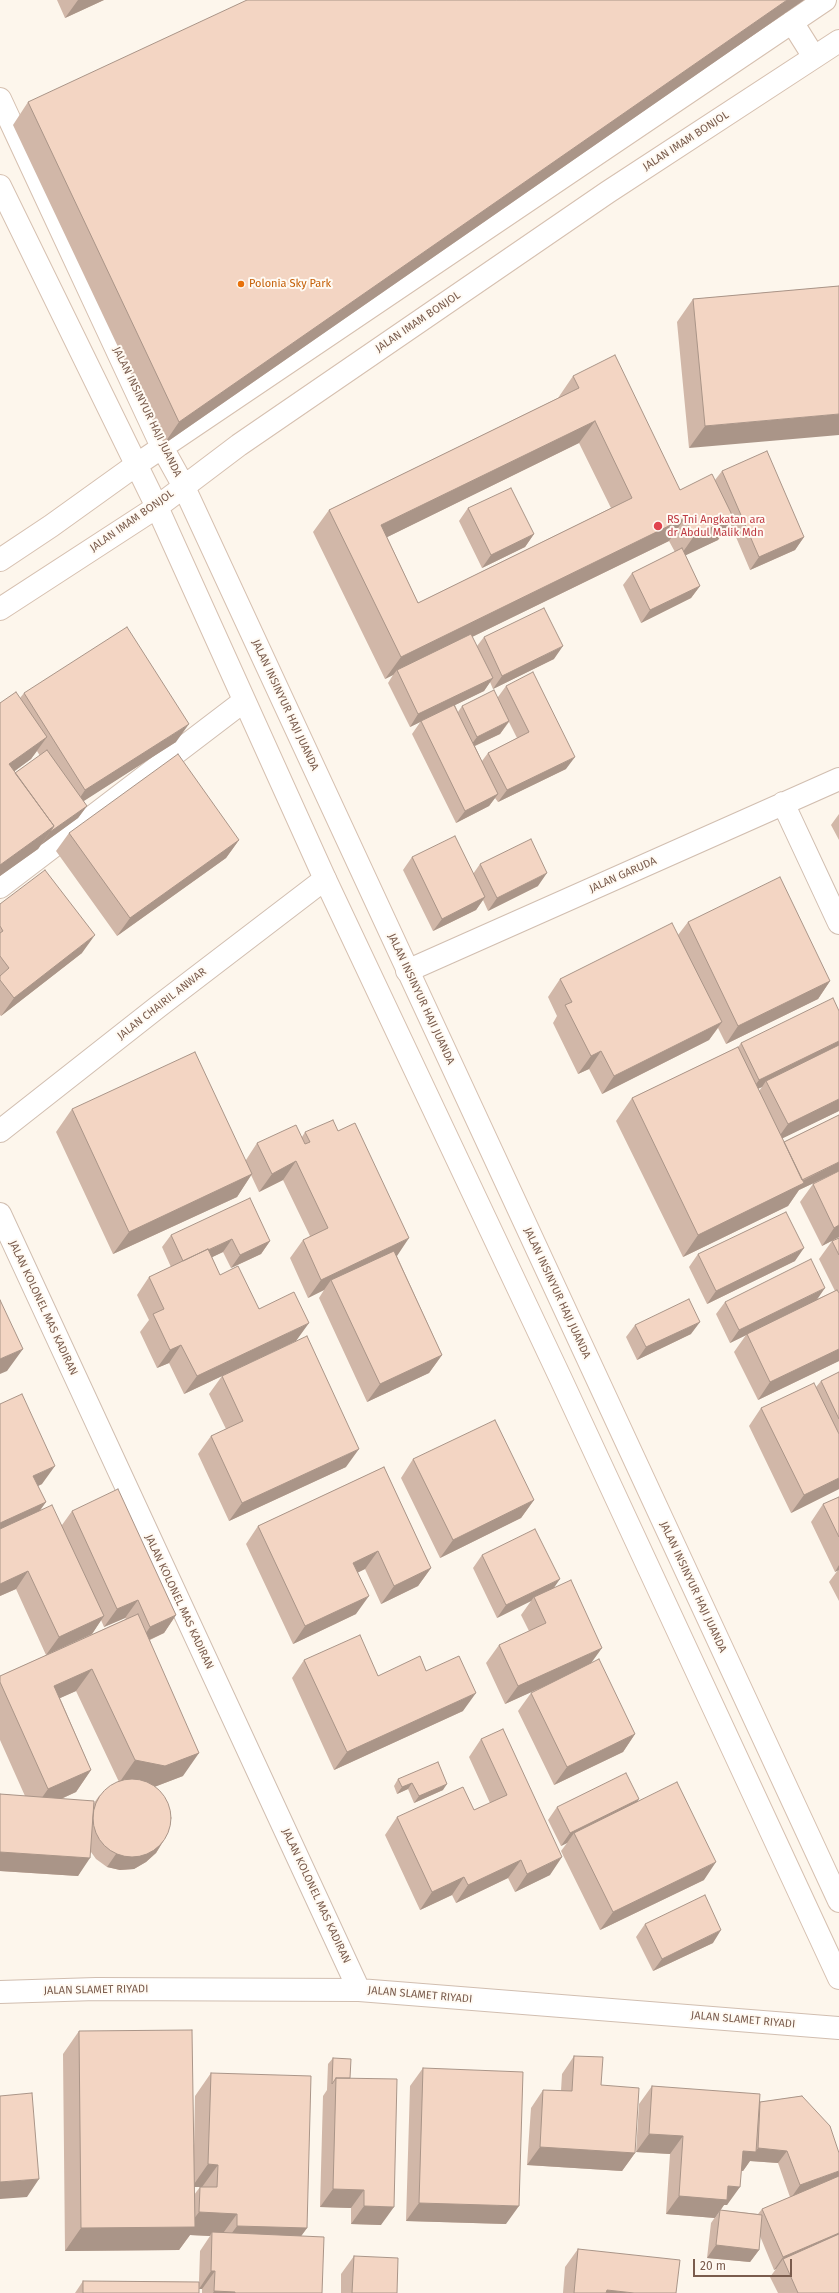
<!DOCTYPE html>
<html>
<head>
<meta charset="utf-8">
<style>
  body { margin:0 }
  #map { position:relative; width:839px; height:2293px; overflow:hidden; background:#fdf6ec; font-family:"Fira Sans",sans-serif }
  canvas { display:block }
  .scale { position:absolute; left:693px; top:2259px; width:99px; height:18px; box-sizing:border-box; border:2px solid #7a5c4d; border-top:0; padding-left:5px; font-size:12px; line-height:14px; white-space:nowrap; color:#7a5c4d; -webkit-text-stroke:3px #fffaf3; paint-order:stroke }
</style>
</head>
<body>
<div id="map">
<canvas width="839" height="2293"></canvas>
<div class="scale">20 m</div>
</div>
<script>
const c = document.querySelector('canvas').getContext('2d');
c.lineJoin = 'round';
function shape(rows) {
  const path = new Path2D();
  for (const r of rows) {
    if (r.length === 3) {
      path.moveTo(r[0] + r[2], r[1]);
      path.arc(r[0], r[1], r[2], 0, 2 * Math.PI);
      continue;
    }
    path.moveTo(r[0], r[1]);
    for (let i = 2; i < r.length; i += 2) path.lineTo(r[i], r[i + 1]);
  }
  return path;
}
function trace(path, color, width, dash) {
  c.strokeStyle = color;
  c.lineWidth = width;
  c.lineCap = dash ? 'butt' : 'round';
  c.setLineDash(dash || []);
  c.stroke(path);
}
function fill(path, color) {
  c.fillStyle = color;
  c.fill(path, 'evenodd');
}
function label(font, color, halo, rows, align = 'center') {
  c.font = font + ' "Fira Sans",sans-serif';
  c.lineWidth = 4;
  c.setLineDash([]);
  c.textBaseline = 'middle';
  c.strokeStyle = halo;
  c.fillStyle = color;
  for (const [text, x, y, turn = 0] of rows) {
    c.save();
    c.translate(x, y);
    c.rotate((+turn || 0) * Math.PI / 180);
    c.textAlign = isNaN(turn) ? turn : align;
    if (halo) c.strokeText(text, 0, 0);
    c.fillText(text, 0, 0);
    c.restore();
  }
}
const street = shape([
  [783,803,839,923],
  [0,887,244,701],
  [407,971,839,779],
  [0,1131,159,1006,325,879],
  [0,1214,359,1990],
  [0,1992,96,1989,359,1990,839,2028]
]);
const secondary = shape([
  [792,22,814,57],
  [0,99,162,447,183,485,839,1901],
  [0,186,157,507,325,879,560,1377,839,1978],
  [0,560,51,526,136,465,825,0],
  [0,609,157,507,239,445,608,192,839,41]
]);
trace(street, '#d1beb0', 24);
trace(secondary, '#d6c0b0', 24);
trace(street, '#fff', 22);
trace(secondary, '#fff', 22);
fill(shape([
  [57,0,104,0,65,18],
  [804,0,164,444,13,125,28,102],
  [839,286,689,448,677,322,693,299],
  [573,376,680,490,715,480,722,471,804,537,795,550,750,570,730,523,718,540,685,555,700,586,691,598,641,623,623,585,632,573,675,552,669,541,472,637,477,646,484,637,554,659,493,689,490,682,484,691,455,705,458,712,462,706,498,697,506,686,566,769,498,802,495,798,489,806,456,823,412,734,421,721,426,719,410,727,388,683,393,675,385,679,313,532,329,510,558,398],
  [579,443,611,508,418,603,387,537],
  [509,722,517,738,488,753,482,761,475,746,500,734],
  [468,508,534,534,525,547,482,568,459,521],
  [24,693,176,742,83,801,87,806,78,818,41,845,38,849,0,876,0,703,20,698],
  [37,751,40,756,15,773,14,771,31,759],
  [839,814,839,840,831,825],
  [69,833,239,840,226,858,117,936,56,851],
  [412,857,473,874,480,864,538,886,488,911,483,900,476,910,433,931,403,870],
  [0,904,82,953,1,1016,0,1015],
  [688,922,830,981,818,999,726,1044,718,1028,709,1040,602,1094,589,1069,578,1074,553,1023,557,1016,548,997,560,979,678,935],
  [839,1011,839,1111,782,1138,784,1142,839,1115,839,1171,799,1190,788,1206,683,1257,616,1121,632,1098,738,1047,741,1043],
  [762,1087,759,1091,758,1089],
  [72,1109,246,1160,257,1143,302,1137,305,1132,397,1256,442,1355,429,1373,367,1402,319,1298,324,1290,308,1298,290,1258,303,1240,310,1236,283,1180,259,1192,251,1175,237,1197,113,1254,56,1132],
  [839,1171,839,1237,822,1246,800,1202,813,1184],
  [171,1235,270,1241,261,1254,231,1268,223,1252,212,1257,220,1275,296,1341,248,1364,346,1467,229,1521,198,1454,211,1436,226,1429,209,1394,222,1376,184,1394,169,1363,157,1368,140,1332,149,1320,137,1295,149,1277,171,1267,162,1247],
  [839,1238,839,1361,758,1400,734,1352,746,1335,730,1343,716,1314,725,1302,817,1299,835,1291,819,1259,832,1241],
  [698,1254,795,1261,707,1304,689,1267],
  [635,1325,691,1334,637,1360,626,1337],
  [839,1372,839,1489,791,1513,749,1426,761,1408,816,1387,821,1381],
  [0,1404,42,1484,38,1486,46,1502,40,1510,62,1525,72,1511,176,1615,164,1633,150,1640,183,1776,154,1787,164,1840,156,1853,146,1862,134,1869,120,1870,107,1867,96,1859,91,1852,78,1876,0,1871,0,1794,25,1796,0,1740,0,1676,126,1619,125,1618,104,1627,101,1620,92,1634,46,1655,16,1589,0,1596],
  [76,1691,119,1782,99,1796,94,1803,61,1799,76,1792,91,1770,60,1698],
  [413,1459,534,1500,521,1518,440,1558,401,1478],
  [384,1467,431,1568,418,1586,381,1604,365,1569,357,1573,356,1614,293,1644,246,1544,258,1526],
  [839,1497,839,1601,829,1582,838,1570,835,1572,811,1522,823,1504],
  [482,1555,553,1588,591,1663,635,1734,623,1752,554,1785,518,1711,531,1693,540,1688,505,1704,486,1663,499,1645,529,1631,521,1615,531,1601,497,1618,473,1568],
  [304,1660,378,1676,426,1671,463,1711,334,1770,292,1678],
  [481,1739,550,1875,515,1892,508,1878,456,1903,452,1895,420,1910,385,1835,397,1817,474,1810,490,1803,469,1757],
  [398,1779,443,1790,414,1803,408,1789,397,1794,394,1786],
  [637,1802,704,1880,600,1930,561,1851,567,1843,561,1846,548,1820,557,1807],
  [645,1924,713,1943,653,1971,636,1937],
  [79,2031,194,2145,195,2096,211,2073,307,2228,301,2236,322,2293,202,2293,202,2289,199,2289,199,2293,75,2293,83,2281,199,2282,200,2251,210,2236,190,2235,179,2250,65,2251,63,2054],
  [194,2187,200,2187,194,2195],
  [574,2056,601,2085,635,2153,622,2171,527,2165,531,2108,543,2090,561,2091,562,2074],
  [333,2058,350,2078,381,2225,351,2224,351,2208,320,2207,323,2096,327,2090,328,2064],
  [423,2068,506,2224,406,2221,410,2086],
  [652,2086,759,2102,802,2096,839,2293,778,2293,770,2277,776,2269,774,2270,760,2236,759,2250,750,2262,707,2258,711,2223,720,2210,758,2214,762,2209,790,2197,778,2163,750,2161,743,2171,741,2170,727,2205,724,2205,715,2218,666,2214,670,2154,636,2152,639,2104],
  [578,2249,676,2293,563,2293,565,2267],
  [354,2256,397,2293,341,2293,341,2274]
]), '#d1b7a8');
fill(shape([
  [78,0,104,0,65,18],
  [787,0,804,0,164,444,179,422],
  [839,414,839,435,689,448,705,426],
  [595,421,579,443,365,548,381,525],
  [733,517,718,540,678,559,694,536],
  [685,518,669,541,398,673,397,670,393,675,385,679,401,657],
  [534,534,525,547,482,568,491,555],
  [804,537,795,550,750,570,759,557],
  [700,586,691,598,641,623,650,610],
  [563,646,554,659,493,689,502,676],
  [493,678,484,691,410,727,418,714],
  [509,721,500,734,468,749,477,737],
  [189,724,176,742,73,808,85,790],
  [47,737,31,759,0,782,9,764],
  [575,757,566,769,498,802,507,790],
  [498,794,489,806,456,823,465,811],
  [87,806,78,818,41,845,50,832],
  [54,826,38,849,0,876,0,865],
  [239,840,226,858,117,936,130,918],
  [547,873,538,886,488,911,497,898],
  [485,897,476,910,433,931,442,919],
  [95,935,82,953,1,1016,14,998],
  [830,981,818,999,726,1044,738,1026],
  [722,1022,709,1040,602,1094,614,1076],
  [839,1041,839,1049,766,1081,762,1087,750,1092,759,1080],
  [601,1051,589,1069,578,1074,591,1056],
  [839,1099,839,1111,775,1142,788,1124],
  [296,1161,283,1180,259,1192,272,1174],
  [839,1162,839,1171,799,1190,788,1206,683,1257,698,1235,802,1181],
  [252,1174,237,1197,113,1254,129,1232],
  [839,1225,839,1237,822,1246,834,1228],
  [409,1238,397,1256,331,1280,324,1290,308,1298,321,1280],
  [232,1239,223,1252,175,1275,184,1262],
  [270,1241,261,1254,231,1268,240,1255],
  [804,1248,795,1261,707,1304,716,1291],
  [825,1288,816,1301,730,1343,739,1330],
  [700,1322,691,1334,637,1360,646,1347],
  [309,1323,296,1341,184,1394,197,1376],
  [181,1345,169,1363,157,1368,170,1350],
  [23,1349,7,1371,0,1374,0,1359],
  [839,1349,839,1361,758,1400,770,1382],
  [442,1355,429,1373,367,1402,380,1384],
  [359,1449,346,1467,229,1521,242,1503],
  [55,1466,42,1484,21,1494,33,1476],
  [839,1478,839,1489,791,1513,804,1495],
  [534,1500,521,1518,440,1558,453,1540],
  [46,1502,33,1520,0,1535,0,1523],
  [378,1551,365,1569,340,1581,353,1563],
  [839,1565,839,1570,835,1572],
  [431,1568,418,1586,381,1604,394,1586],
  [28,1571,16,1589,0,1596,0,1584],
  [560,1579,551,1592,534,1597,531,1601,497,1618,506,1605],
  [369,1596,356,1614,293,1644,305,1626],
  [138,1600,125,1618,104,1627,117,1609],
  [176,1615,164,1633,138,1645,150,1627],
  [104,1616,92,1634,46,1655,59,1637],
  [602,1648,589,1666,505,1704,518,1686],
  [92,1669,76,1691,38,1708,54,1686],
  [476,1693,463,1711,334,1770,347,1752],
  [635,1734,623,1752,554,1785,567,1767],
  [199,1753,183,1776,149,1789,119,1783,135,1760],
  [91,1770,76,1792,32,1812,48,1789],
  [412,1783,408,1789,397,1794,402,1787],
  [447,1784,443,1790,414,1803,419,1796],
  [639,1799,630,1812,574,1833,567,1843,561,1846,570,1833],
  [164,1840,156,1853,146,1862,134,1869,120,1870,107,1867,116,1854],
  [0,1852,90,1858,78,1876,0,1871],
  [562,1857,550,1875,515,1892,527,1874],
  [521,1860,508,1878,456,1903,468,1885],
  [716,1862,704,1880,600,1930,613,1912],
  [464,1877,452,1895,420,1910,432,1892],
  [721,1930,713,1943,653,1971,662,1959],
  [649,2134,683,2136,670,2154,636,2152],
  [540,2147,635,2153,622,2171,527,2165],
  [758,2148,787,2151,778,2163,750,2161,743,2171,730,2169,743,2151,755,2152],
  [208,2164,218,2165,202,2187,192,2187],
  [839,2171,839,2177,791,2198,800,2185],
  [39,2179,27,2197,0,2199,0,2182],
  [728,2186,740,2187,727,2205,724,2205,715,2218,666,2214,679,2196],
  [333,2189,364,2190,351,2208,320,2207],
  [419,2203,519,2206,506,2224,406,2221],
  [364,2206,394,2207,381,2225,351,2224],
  [199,2212,237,2214,221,2236,212,2232,210,2236,190,2235,179,2250,65,2251,81,2228,188,2227],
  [237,2226,307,2228,291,2250,221,2248],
  [839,2233,839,2242,783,2259,776,2269,774,2270,783,2257],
  [716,2245,759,2250,750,2262,707,2258],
  [211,2271,215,2271,202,2289,199,2289],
  [607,2290,634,2293,605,2293],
  [214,2291,235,2292,235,2293,213,2293]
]), '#aa9588');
const building = shape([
  [247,0,787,0,179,422,28,102,247,0],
  [839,286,839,414,705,426,693,299,839,286],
  [615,355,680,490,712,474,733,517,694,536,685,518,401,657,329,510,579,388,573,376,615,355],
  [595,421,632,498,418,603,381,525,595,421],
  [767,451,804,537,759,557,722,471,767,451],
  [511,488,534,534,491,555,468,508,511,488],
  [682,548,700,586,650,610,632,573,682,548],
  [544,608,563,646,502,676,484,637,544,608],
  [127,627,189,724,85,790,24,693,127,627],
  [471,634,493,678,418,714,397,670,471,634],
  [533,672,575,757,507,790,488,753,529,732,506,686,533,672],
  [494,690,509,721,477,737,462,706,494,690],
  [16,692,47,737,9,764,54,826,0,865,0,703,16,692],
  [454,705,498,794,465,811,421,721,454,705],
  [47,750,87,806,50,832,54,826,15,773,47,750],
  [178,754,239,840,130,918,69,833,178,754],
  [455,836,485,897,442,919,412,857,455,836],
  [531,839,547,873,497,898,480,864,531,839],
  [45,870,95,935,14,998,0,980,0,976,9,968,0,956,0,933,3,931,0,926,0,904,45,870],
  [780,877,830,981,738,1026,688,922,780,877],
  [672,923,722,1022,614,1076,601,1051,591,1056,565,1005,572,1002,560,979,672,923],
  [833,998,839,1011,839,1041,759,1080,741,1043,833,998],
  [839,1045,839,1099,788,1124,766,1081,839,1045],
  [738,1047,804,1183,698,1235,632,1098,738,1047],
  [195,1052,252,1174,129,1232,72,1109,195,1052],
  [839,1115,839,1162,802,1180,784,1142,839,1115],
  [333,1120,338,1131,355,1123,409,1238,321,1280,303,1240,328,1228,296,1161,272,1174,257,1143,296,1125,305,1144,310,1142,305,1132,333,1120],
  [839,1171,839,1225,834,1228,813,1184,839,1171],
  [250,1198,270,1241,240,1255,232,1239,208,1250,208,1249,183,1261,171,1235,250,1198],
  [786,1212,804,1248,716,1291,698,1254,786,1212],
  [839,1238,839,1255,832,1241,839,1238],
  [208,1249,220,1275,238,1266,259,1309,294,1292,309,1323,197,1376,181,1345,170,1350,153,1314,164,1309,149,1277,208,1249],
  [394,1251,442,1355,380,1384,331,1280,394,1251],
  [811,1259,825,1288,739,1330,725,1302,811,1259],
  [837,1290,839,1293,839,1349,770,1382,747,1334,837,1290],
  [689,1299,700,1322,646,1347,635,1325,689,1299],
  [0,1300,23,1349,0,1359,0,1300],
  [307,1336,359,1449,242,1503,211,1436,243,1421,222,1376,307,1336],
  [839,1372,839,1419,821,1381,839,1372],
  [814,1383,839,1434,839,1478,804,1495,761,1408,814,1383],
  [22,1394,55,1466,33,1476,46,1502,0,1523,0,1404,22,1394],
  [495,1420,534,1500,453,1540,413,1459,495,1420],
  [384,1467,431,1568,394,1586,378,1551,353,1563,369,1596,305,1626,258,1526,384,1467],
  [118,1489,176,1615,150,1627,138,1600,117,1609,72,1511,118,1489],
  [839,1497,839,1537,823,1504,839,1497],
  [52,1505,104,1616,59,1637,28,1571,0,1584,0,1529,52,1505],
  [535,1529,560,1579,506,1605,482,1555,535,1529],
  [571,1580,602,1648,518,1686,499,1645,546,1623,534,1597,571,1580],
  [138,1614,199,1753,165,1766,135,1760,92,1669,54,1686,91,1770,48,1789,0,1682,0,1676,138,1614],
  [360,1635,378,1676,420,1656,426,1671,459,1656,476,1693,347,1752,304,1660,360,1635],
  [599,1659,635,1734,567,1767,531,1693,599,1659],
  [503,1729,562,1857,527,1874,521,1860,468,1885,464,1877,432,1892,397,1817,463,1787,474,1810,507,1795,481,1739,503,1729],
  [438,1762,447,1784,419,1796,412,1783,402,1787,398,1779,438,1762],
  [626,1773,639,1799,570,1833,557,1807,626,1773],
  [132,1818,39],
  [677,1782,716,1862,613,1912,574,1833,677,1782],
  [0,1794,94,1801,90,1858,0,1852,0,1794],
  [705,1895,721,1930,662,1959,645,1924,705,1895],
  [192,2030,195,2227,81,2228,79,2031,192,2030],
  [574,2056,603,2057,601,2085,639,2088,635,2153,540,2147,543,2090,572,2091,574,2056],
  [333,2058,351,2059,350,2078,336,2078,332,2084,333,2058],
  [423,2068,523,2072,519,2206,419,2203,423,2068],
  [211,2073,311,2076,307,2228,237,2226,237,2214,199,2212,200,2187,217,2187,218,2165,208,2164,211,2073],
  [336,2078,397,2079,394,2207,364,2206,364,2190,333,2189,336,2078],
  [652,2086,760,2094,756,2152,743,2151,740,2187,728,2186,727,2200,679,2196,683,2136,649,2134,652,2086],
  [32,2093,39,2179,0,2182,0,2096,32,2093],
  [802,2096,830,2126,839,2153,839,2171,800,2185,787,2151,758,2148,760,2102,802,2096],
  [839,2176,839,2233,783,2257,762,2209,839,2176],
  [720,2210,762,2215,759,2250,716,2245,720,2210],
  [212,2232,324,2237,322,2293,235,2293,235,2292,214,2291,215,2271,211,2271,212,2232],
  [839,2234,839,2293,798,2293,783,2259,839,2234],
  [578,2249,680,2260,676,2293,634,2293,607,2290,606,2293,574,2293,578,2249],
  [354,2256,398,2258,397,2293,352,2293,354,2256],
  [83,2281,199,2282,199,2293,83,2293,83,2281]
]);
fill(building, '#f3d5c3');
trace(building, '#aa9588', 1);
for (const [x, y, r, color] of [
  [241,284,4,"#e8710a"],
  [658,526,5,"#e0444e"]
]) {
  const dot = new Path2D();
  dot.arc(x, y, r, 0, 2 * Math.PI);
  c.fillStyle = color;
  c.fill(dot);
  trace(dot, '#fffaf3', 1.5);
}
label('11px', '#7a5c4d', '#fffaf3', [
  ["JALAN IMAM BONJOL",686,141,-33],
  ["JALAN IMAM BONJOL",418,322,-34],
  ["JALAN INSINYUR HAJI JUANDA",147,412,64],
  ["JALAN IMAM BONJOL",132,521,-35],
  ["JALAN INSINYUR HAJI JUANDA",285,705,65],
  ["JALAN GARUDA",623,875,-24],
  ["JALAN INSINYUR HAJI JUANDA",421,999,65],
  ["JALAN CHAIRIL ANWAR",162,1004,-38],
  ["JALAN INSINYUR HAJI JUANDA",557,1293,65],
  ["JALAN KOLONEL MAS KADIRAN",43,1308,65],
  ["JALAN INSINYUR HAJI JUANDA",693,1587,65],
  ["JALAN KOLONEL MAS KADIRAN",179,1602,65],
  ["JALAN KOLONEL MAS KADIRAN",316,1896,65],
  ["JALAN SLAMET RIYADI",96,1990,-1],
  ["JALAN SLAMET RIYADI",420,1995,5],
  ["JALAN SLAMET RIYADI",743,2020,5]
]);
label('11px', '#c56008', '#fffaf3', [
  ["Polonia Sky Park",249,284]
], 'left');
label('11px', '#be3a42', '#fffaf3', [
  ["RS Tni Angkatan ara",667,520],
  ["dr Abdul Malik Mdn",667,533]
], 'left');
</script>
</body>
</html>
